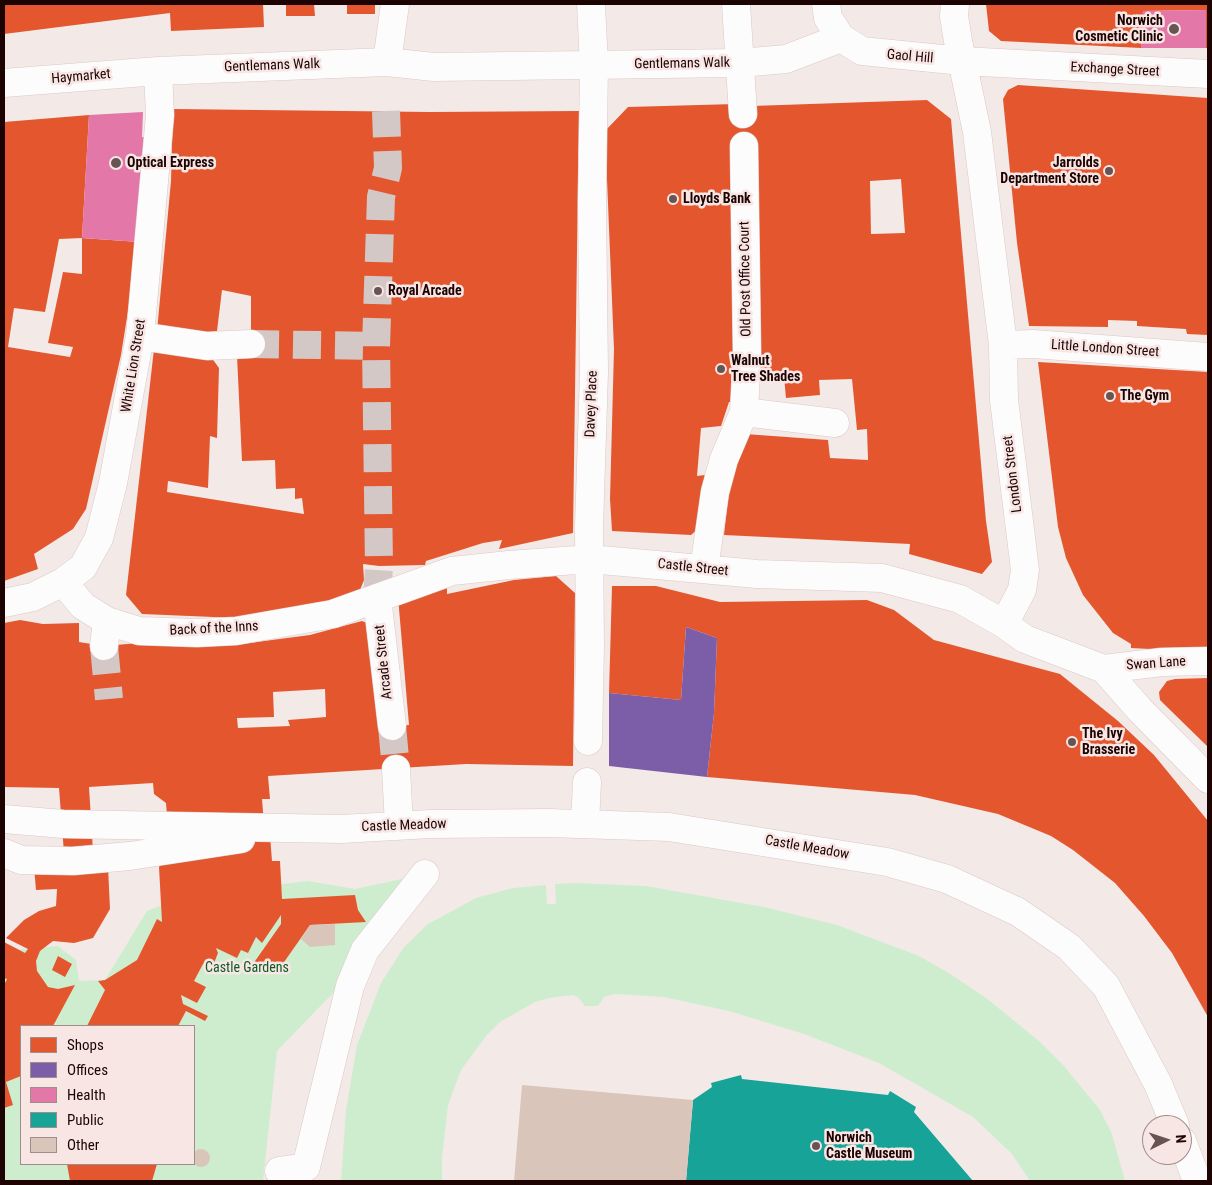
<!DOCTYPE html>
<html>
<head>
<meta charset="utf-8">
<style>
  body { margin:0 }
  #map { position:relative; width:1212px; height:1185px; overflow:hidden; background:#f3eae8; font-family:"Roboto Condensed",sans-serif }
  canvas { display:block }
  .frame { position:absolute; inset:0; border:5px solid #1d0403; pointer-events:none }
  .legend { position:absolute; left:20px; top:1025px; width:175px; height:140px; box-sizing:border-box; background:#f7e6e4; border:1px solid #a08c8a; margin:0; padding:6px 9px; list-style:none; font-size:15px; color:#1d0403 }
  .legend li { display:flex; align-items:center; gap:10px; height:25px }
  .legend b { width:25px; border:1px solid #a08c8a }
  .north { position:absolute; left:1142px; top:1115px; width:50px; height:50px; box-sizing:border-box; background:#f7e6e4; border:1px solid #a08c8a; border-radius:50%; rotate:86deg; font-size:14px; font-weight:700; line-height:20px; text-align:center; color:#1d0403 }
  .north::after { content:''; display:block; margin:auto; width:18px; height:22px; background:#685453; clip-path:polygon(50% 0,100% 100%,50% 72%,0 100%) }
</style>
</head>
<body>
<div id="map">
<canvas width="1212" height="1185"></canvas>
<div class="frame"></div>
<ul class="legend">
<li><b style="height:14px;background:#e4572e"></b>Shops</li>
<li><b style="height:14px;background:#7b5ea7"></b>Offices</li>
<li><b style="height:14px;background:#e377a8"></b>Health</li>
<li><b style="height:14px;background:#17a398"></b>Public</li>
<li><b style="height:14px;background:#dac5ba"></b>Other</li>
</ul>
<div class="north">N</div>
</div>
<script>
const c = document.querySelector('canvas').getContext('2d');
c.lineJoin = 'round';
function fill(path, color) {
  c.fillStyle = color;
  c.fill(path, 'evenodd');
}
function shape(rows) {
  const path = new Path2D();
  for (const r of rows) {
    if (r.length === 3) {
      path.moveTo(r[0] + r[2], r[1]);
      path.arc(r[0], r[1], r[2], 0, 2 * Math.PI);
      continue;
    }
    path.moveTo(r[0], r[1]);
    for (let i = 2; i < r.length; i += 2) path.lineTo(r[i], r[i + 1]);
  }
  return path;
}
function trace(path, color, width, dash) {
  c.strokeStyle = color;
  c.lineWidth = width;
  c.lineCap = dash ? 'butt' : 'round';
  c.setLineDash(dash || []);
  c.stroke(path);
}
function label(font, color, halo, rows, align = 'center') {
  c.font = font + ' "Roboto Condensed",sans-serif';
  c.lineWidth = 5;
  c.setLineDash([]);
  c.textBaseline = 'middle';
  c.strokeStyle = halo;
  c.fillStyle = color;
  for (const [text, x, y, turn = 0] of rows) {
    c.save();
    c.translate(x, y);
    c.rotate((+turn || 0) * Math.PI / 180);
    c.textAlign = isNaN(turn) ? turn : align;
    if (halo) c.strokeText(text, 0, 0);
    c.fillText(text, 0, 0);
    c.restore();
  }
}
fill(shape([
  [425,874,424,899,277,1051,263,1181,4,1181,4,951,58,946,76,960,79,981,105,980,147,911,188,895,308,881,355,889],
  [21,1026,194,1026,194,1164,21,1164],
  [577,883,646,886,764,907,837,925,919,956,952,975,986,998,1039,1041,1064,1066,1100,1110,1112,1134,1125,1181,1030,1181,1012,1154,973,1117,879,1063,804,1034,729,1011,664,997,615,994,604,997,598,1006,585,1006,579,998,573,995,549,998,535,1002,500,1022,486,1036,461,1070,448,1105,442,1158,442,1181,341,1181,346,1110,357,1045,381,983,404,947,428,924,476,898,513,888,546,885,547,904,556,904,555,884]
]), '#ceedce');
fill(shape([
  [4,4,263,4,264,27,171,31,170,13,4,34],
  [286,4,314,4,315,16,286,16],
  [347,4,375,4,375,14,347,14],
  [986,4,1208,4,1208,48,1206,48,1206,10,1143,11,1141,48,1001,41,989,31],
  [1018,85,1208,98,1208,335,1187,334,1186,329,1137,326,1137,321,1108,320,1108,327,1029,326,1017,243,1003,99,1008,90],
  [927,100,951,119,986,521,992,562,982,574,909,554,910,544,724,535,729,489,745,434,828,440,830,458,868,460,867,429,857,430,852,379,819,380,820,395,786,398,784,377,754,378,735,402,729,402,721,426,701,428,697,476,705,475,699,528,691,535,612,531,610,499,614,349,605,131,628,107,735,104,752,106],
  [901,179,905,233,871,234,870,181],
  [173,109,430,112,579,111,573,533,499,549,502,540,483,543,426,561,425,565,379,566,363,564,364,580,360,590,353,592,353,600,304,605,304,610,237,618,142,614,126,595,154,349,211,357,219,368,217,438,210,436,208,488,168,481,167,492,304,514,302,498,295,499,295,488,276,489,275,460,242,461,237,356,251,344,251,296,222,290,217,331,206,339,157,331,171,181],
  [89,115,82,238,59,239,45,312,14,308,8,347,70,357,73,347,48,343,63,272,82,274,82,238,139,242,121,355,86,509,73,529,34,554,38,569,4,581,4,122],
  [1038,362,1208,372,1208,652,1131,648,1131,644,1113,633,1083,595,1066,558,1058,527],
  [556,576,575,593,573,766,466,764,268,776,270,799,262,799,264,824,269,823,272,861,280,861,282,899,355,895,358,910,366,922,310,925,282,965,267,961,253,964,281,924,281,915,262,943,256,937,248,953,241,950,237,958,216,948,218,953,214,963,203,964,194,981,206,987,197,1003,181,995,183,1004,208,1016,205,1021,186,1011,178,1026,87,1026,105,990,98,981,105,980,137,960,157,919,162,922,159,867,170,851,166,803,154,794,153,783,89,787,93,851,108,867,110,909,93,938,74,943,53,941,40,951,36,961,37,971,48,987,58,989,75,985,53,1026,21,1026,21,1076,6,1082,13,1105,4,1108,4,985,7,979,4,978,4,942,25,953,28,949,6,938,24,920,39,911,56,906,57,889,36,890,33,855,64,853,59,788,4,787,4,623,20,620,43,624,79,623,79,642,104,646,139,643,234,645,310,635,362,621,367,623,392,726,409,725,398,597,447,584,447,594,514,580],
  [325,689,326,717,288,720,290,726,238,728,237,718,274,717,273,692],
  [612,586,656,586,720,602,867,600,894,610,934,640,1060,674,1118,721,1154,755,1208,821,1208,1017,1172,953,1144,916,1115,883,1073,850,1051,836,998,814,915,795,707,777,714,713,717,638,686,627,681,700,609,693],
  [1208,678,1208,747,1164,704,1160,700,1159,692,1167,681,1175,679],
  [58,956,72,964,65,977,52,970],
  [67,1164,157,1164,152,1181,70,1181]
]), '#e4572e');
fill(shape([
  [686,627,717,638,714,713,707,777,609,766,609,693,681,700]
]), '#7b5ea7');
fill(shape([
  [1206,10,1206,48,1141,48,1143,11],
  [143,112,142,137,148,138,139,242,82,238,89,115]
]), '#e377a8');
fill(shape([
  [741,1075,742,1079,888,1095,890,1091,916,1107,914,1112,973,1181,686,1181,693,1100,712,1087,711,1083]
]), '#17a398');
fill(shape([
  [335,924,335,945,310,947,301,939,310,925],
  [522,1085,693,1100,686,1181,514,1181],
  [201,1158,9]
]), '#dac5ba');
trace(shape([
  [251,344,376,346],
  [377,598,379,566,376,346,381,197,388,168,386,111],
  [104,646,109,699],
  [392,726,396,769]
]), '#d3c8c6', 28, [28, 14]);
const street = shape([
  [736,4,743,114],
  [826,4,828,18,841,38,862,51,962,61,1208,74],
  [955,4,954,16,958,41,977,132,1003,345,1004,400,1025,570,1022,590,1004,624],
  [387,62,395,4],
  [4,83,158,71,387,62,434,67,740,63,786,59,841,38],
  [140,336,207,346,251,344],
  [1003,345,1033,344,1208,357],
  [744,412,835,423],
  [704,569,715,492,724,459,744,412,747,353,744,146],
  [63,582,83,606,107,621,139,631,197,633,236,631,333,614,452,571,509,565,590,559,757,574,882,578,960,599,1004,624,1025,639,1104,669,1140,710,1208,779],
  [377,598,392,726],
  [4,603,33,597,63,582,83,567,99,538,113,483,140,336,160,115,158,71],
  [104,646,107,621],
  [1104,669,1162,662,1208,661],
  [588,741,590,647,589,527,594,372,592,201,594,66,591,4],
  [396,769,399,825],
  [585,824,587,782],
  [279,1171,306,1167,350,986,365,950,425,874]
]);
const secondary = shape([
  [4,819,63,824,341,829,431,824,549,823,669,827,887,862,947,879,1018,912,1069,947,1106,986,1158,1084,1175,1125],
  [4,853,21,860,73,861,130,856,241,839],
  [1182,1141,1197,1181]
]);
trace(street, '#dac7c4', 29);
trace(secondary, '#dac7c4', 29);
trace(street, '#fdfcfc', 28);
trace(secondary, '#fdfcfc', 28);
for (const [x, y, r, color] of [
  [1174,29,6,"#685453"],
  [116,163,6,"#685453"],
  [1109,171,5,"#685453"],
  [673,199,5,"#685453"],
  [378,291,5,"#685453"],
  [721,369,5,"#685453"],
  [1110,396,5,"#685453"],
  [1072,742,5,"#685453"],
  [816,1146,5,"#685453"]
]) {
  const dot = new Path2D();
  dot.arc(x, y, r, 0, 2 * Math.PI);
  c.fillStyle = color;
  c.fill(dot);
  trace(dot, '#f7e6e4', 2);
}
label('bold 14px', '#1d0403', '#f7e6e4', [
  ["Norwich",1163,21,"right"],
  ["Cosmetic Clinic",1163,37,"right"],
  ["Optical Express",127,163],
  ["Jarrolds",1099,163,"right"],
  ["Department Store",1099,179,"right"],
  ["Lloyds Bank",683,199],
  ["Royal Arcade",388,291],
  ["Walnut",731,361],
  ["Tree Shades",731,377],
  ["The Gym",1120,396],
  ["The Ivy",1082,734],
  ["Brasserie",1082,750],
  ["Norwich",826,1138],
  ["Castle Museum",826,1154]
], 'left');
label('14px', '#1d0403', '#f7e6e4', [
  ["Gaol Hill",910,57,5],
  ["Gentlemans Walk",682,64,-1],
  ["Gentlemans Walk",272,66,-2],
  ["Exchange Street",1115,70,3],
  ["Haymarket",81,77,-5],
  ["Old Post Office Court",746,279,-91],
  ["Little London Street",1105,349,4],
  ["White Lion Street",134,366,-81],
  ["Davey Place",592,404,-88],
  ["London Street",1013,474,-97],
  ["Castle Street",693,568,6],
  ["Back of the Inns",214,629,-3],
  ["Arcade Street",384,662,-96],
  ["Swan Lane",1156,664,-4],
  ["Castle Meadow",404,826,-2],
  ["Castle Meadow",807,848,10]
]);
label('14px', '#0d5b24', '#f7e6e4', [
  ["Castle Gardens",247,968]
]);
</script>
</body>
</html>
